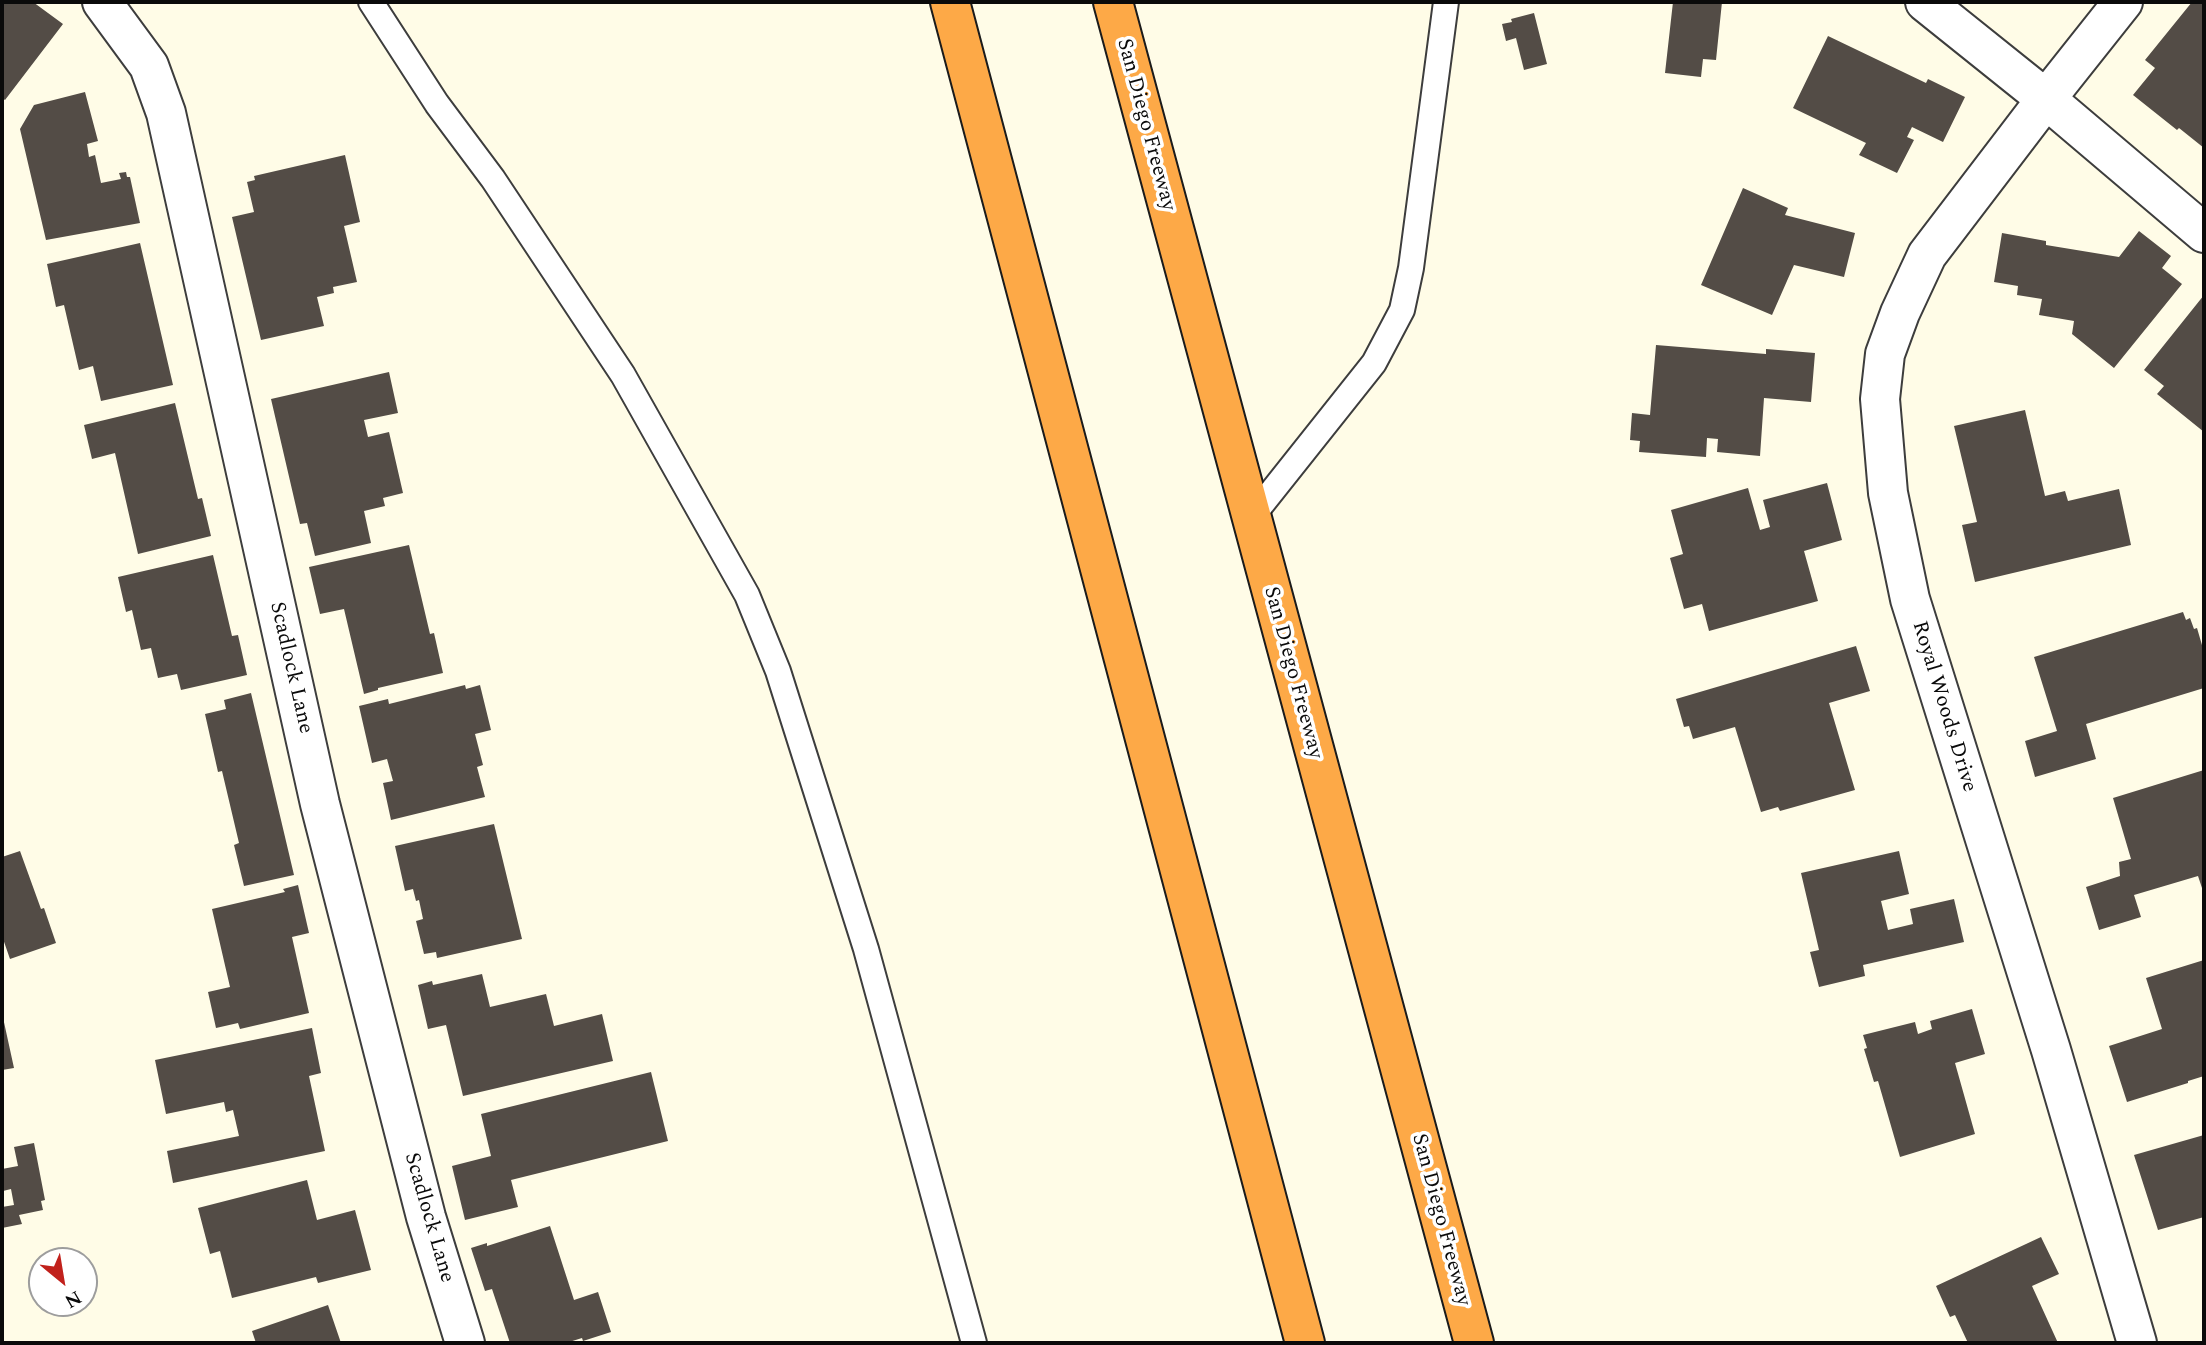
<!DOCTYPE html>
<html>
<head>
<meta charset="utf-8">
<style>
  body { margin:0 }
  #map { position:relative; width:2206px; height:1345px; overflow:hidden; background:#fffce7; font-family:Spectral,serif }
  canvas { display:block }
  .frame { position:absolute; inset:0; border:4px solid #0a0a0a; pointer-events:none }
  .north { position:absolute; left:28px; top:1247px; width:70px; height:70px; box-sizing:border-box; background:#fff; border:2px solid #9d9d9d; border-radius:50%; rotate:150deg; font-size:19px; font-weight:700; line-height:28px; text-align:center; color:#0a0a0a }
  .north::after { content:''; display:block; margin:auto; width:24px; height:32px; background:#c1211c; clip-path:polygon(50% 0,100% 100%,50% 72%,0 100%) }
</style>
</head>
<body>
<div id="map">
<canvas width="2206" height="1345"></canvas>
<div class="frame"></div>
<div class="north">N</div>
</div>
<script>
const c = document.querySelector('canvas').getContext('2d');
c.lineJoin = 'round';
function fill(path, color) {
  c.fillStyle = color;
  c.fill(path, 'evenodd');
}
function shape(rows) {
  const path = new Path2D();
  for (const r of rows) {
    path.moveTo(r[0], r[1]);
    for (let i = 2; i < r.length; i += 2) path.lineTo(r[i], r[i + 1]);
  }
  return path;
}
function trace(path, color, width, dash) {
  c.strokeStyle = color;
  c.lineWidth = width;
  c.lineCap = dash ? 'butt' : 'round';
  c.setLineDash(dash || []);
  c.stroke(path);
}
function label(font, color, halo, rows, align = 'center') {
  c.font = font + ' Spectral,serif';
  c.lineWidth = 7;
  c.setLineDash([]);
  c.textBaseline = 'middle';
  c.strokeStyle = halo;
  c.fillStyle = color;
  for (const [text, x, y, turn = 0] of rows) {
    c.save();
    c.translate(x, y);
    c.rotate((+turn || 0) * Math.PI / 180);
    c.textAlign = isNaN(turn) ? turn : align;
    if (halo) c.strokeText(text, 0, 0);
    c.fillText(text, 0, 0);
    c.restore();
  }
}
fill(shape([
  [2,2,33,2,63,24,5,100,2,98],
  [1673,2,1722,2,1716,60,1703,59,1701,77,1665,73],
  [2192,2,2204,2,2204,148,2179,128,2177,130,2133,95,2155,68,2145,60],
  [1534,13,1547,64,1524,70,1516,38,1506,41,1502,24,1512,22,1511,19],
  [1828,36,1926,83,1928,79,1965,97,1943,142,1912,127,1907,137,1914,140,1897,173,1859,155,1866,143,1793,108],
  [85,92,98,141,87,144,89,157,95,155,101,183,121,179,119,173,126,172,127,177,130,177,140,223,46,240,20,129,34,105],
  [345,155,360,222,344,226,357,282,333,287,334,293,317,297,324,326,261,340,232,217,254,212,247,182,255,180,254,176],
  [1743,188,1788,208,1785,215,1855,233,1844,277,1794,265,1772,315,1701,285],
  [2139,231,2171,256,2162,268,2182,284,2114,368,2072,334,2074,321,2039,315,2042,299,2017,295,2018,286,1994,282,2002,233,2046,241,2046,245,2119,257],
  [140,243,173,385,101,401,93,366,79,370,64,305,56,307,47,264],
  [2204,295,2204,432,2157,394,2164,386,2144,370],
  [1656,345,1766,354,1766,349,1815,353,1811,402,1764,398,1760,456,1717,452,1718,439,1707,438,1706,457,1639,452,1640,441,1630,440,1632,413,1650,415],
  [389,372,398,413,364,420,368,437,389,432,403,493,383,498,385,506,364,511,371,543,315,556,307,523,300,524,271,399],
  [175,403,198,499,202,498,211,536,138,554,115,453,92,459,84,425],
  [2025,410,2045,496,2065,491,2068,501,2119,489,2131,545,1975,582,1962,525,1977,522,1954,426],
  [1827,483,1842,540,1804,551,1818,601,1709,631,1702,604,1684,609,1670,558,1683,554,1671,510,1748,488,1760,530,1770,527,1763,500],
  [409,545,430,634,434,633,443,673,378,688,378,690,364,694,344,609,320,614,309,567],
  [213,555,232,636,238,635,247,675,181,690,177,674,158,678,151,648,141,650,132,610,126,612,118,577],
  [2183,612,2186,620,2190,618,2194,629,2197,628,2204,652,2204,688,2086,724,2096,759,2035,777,2025,741,2057,731,2034,657],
  [1856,646,1870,691,1829,703,1855,790,1780,811,1778,807,1761,812,1735,727,1693,739,1689,726,1684,727,1676,699],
  [465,685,466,689,480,685,491,730,475,734,483,765,477,767,485,797,391,820,383,783,393,781,387,759,372,763,359,706,388,699,389,704],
  [251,693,294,875,244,886,234,845,239,843,222,771,218,772,205,714,226,709,224,700],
  [2204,770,2204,894,2198,876,2134,895,2141,917,2099,930,2086,887,2120,876,2119,862,2131,859,2113,798],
  [494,824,522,939,437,958,436,952,424,954,416,921,423,919,419,900,416,901,413,889,405,891,395,846],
  [20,851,41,909,44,908,56,943,10,959,2,936,2,857],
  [1899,851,1909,894,1881,901,1888,930,1913,924,1910,909,1954,899,1964,942,1863,965,1865,976,1819,987,1810,952,1819,950,1801,873],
  [298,885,309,933,292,937,309,1013,240,1029,238,1023,216,1028,208,992,230,987,212,909,285,892,283,889],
  [2204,960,2204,1076,2188,1081,2188,1083,2127,1102,2109,1046,2162,1029,2146,978],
  [482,974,490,1007,546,994,554,1026,602,1014,613,1061,463,1096,446,1025,428,1029,418,985,432,981,433,985],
  [1972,1009,1985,1054,1955,1063,1975,1134,1900,1157,1878,1081,1874,1082,1864,1049,1867,1048,1863,1035,1915,1022,1918,1034,1932,1029,1930,1021],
  [2,1013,14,1068,2,1070],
  [312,1028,321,1073,309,1076,325,1151,173,1183,167,1151,239,1136,233,1110,226,1112,224,1102,166,1114,155,1060],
  [651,1072,668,1141,511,1180,518,1207,465,1220,452,1166,491,1156,481,1114],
  [2204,1135,2204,1217,2158,1230,2134,1155],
  [34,1143,45,1200,41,1201,43,1210,19,1215,22,1224,2,1228,2,1207,14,1205,11,1189,3,1191,2,1169,18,1166,14,1147],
  [307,1180,317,1220,355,1210,371,1270,318,1283,316,1277,232,1298,220,1251,210,1254,198,1208],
  [550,1226,574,1300,598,1292,611,1332,583,1341,582,1338,566,1343,510,1343,492,1289,485,1291,471,1248,487,1243,487,1246],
  [2041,1237,2059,1274,2032,1286,2058,1343,1968,1343,1955,1315,1950,1317,1936,1286],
  [328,1305,341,1343,256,1343,252,1331]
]), '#534c46');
const service = shape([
  [371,2,437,104,493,179,623,375,747,595,778,671,866,949,974,1343],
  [1250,519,1374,363,1402,310,1411,268,1446,2]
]);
const minor = shape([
  [102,2,149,66,166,113,320,804,426,1217,465,1343],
  [1925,2,2046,99,2204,233],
  [2123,2,2046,99,1927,255,1900,313,1885,354,1880,399,1888,493,1910,599,2051,1050,2137,1343]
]);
const motorway = shape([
  [950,2,1305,1343],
  [1113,2,1474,1343]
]);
trace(service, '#3d3d3d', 28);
trace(minor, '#3d3d3d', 42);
trace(motorway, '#1b1b1b', 42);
trace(service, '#fff', 24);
trace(minor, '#fff', 38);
trace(motorway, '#fda947', 38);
label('21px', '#0a0a0a', '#fff', [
  ["San Diego Freeway",1145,125,75],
  ["Scadlock Lane",290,668,77],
  ["San Diego Freeway",1292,673,75],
  ["Royal Woods Drive",1943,707,73],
  ["Scadlock Lane",428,1218,74],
  ["San Diego Freeway",1440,1220,75]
]);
</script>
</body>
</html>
